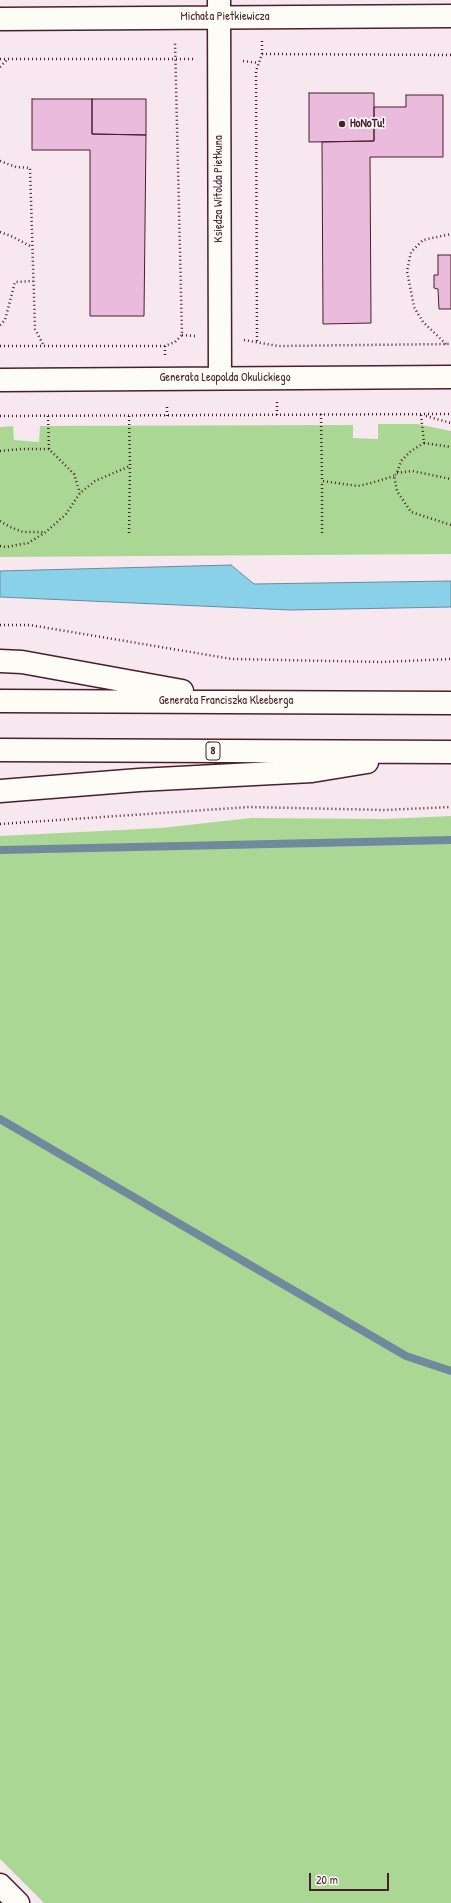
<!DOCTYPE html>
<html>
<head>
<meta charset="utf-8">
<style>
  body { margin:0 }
  #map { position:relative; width:451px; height:1903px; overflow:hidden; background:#f7e8ef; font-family:"Patrick Hand",sans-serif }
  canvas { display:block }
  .scale { position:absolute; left:309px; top:1873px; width:80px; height:18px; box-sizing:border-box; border:2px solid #4a1f2b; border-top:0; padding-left:5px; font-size:12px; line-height:14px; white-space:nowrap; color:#4a1f2b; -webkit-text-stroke:3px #fdfcf7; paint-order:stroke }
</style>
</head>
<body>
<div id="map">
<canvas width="451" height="1903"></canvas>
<div class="scale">20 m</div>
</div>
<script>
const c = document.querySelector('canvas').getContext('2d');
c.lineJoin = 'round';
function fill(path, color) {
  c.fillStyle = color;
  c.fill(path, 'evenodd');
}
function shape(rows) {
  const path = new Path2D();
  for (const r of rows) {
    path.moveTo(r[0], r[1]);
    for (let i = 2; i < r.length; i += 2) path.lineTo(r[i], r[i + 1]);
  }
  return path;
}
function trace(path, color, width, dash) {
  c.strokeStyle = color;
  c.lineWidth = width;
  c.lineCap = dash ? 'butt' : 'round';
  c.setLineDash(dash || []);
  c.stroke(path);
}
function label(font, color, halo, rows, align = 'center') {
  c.font = font + ' "Patrick Hand",sans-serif';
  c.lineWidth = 3.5;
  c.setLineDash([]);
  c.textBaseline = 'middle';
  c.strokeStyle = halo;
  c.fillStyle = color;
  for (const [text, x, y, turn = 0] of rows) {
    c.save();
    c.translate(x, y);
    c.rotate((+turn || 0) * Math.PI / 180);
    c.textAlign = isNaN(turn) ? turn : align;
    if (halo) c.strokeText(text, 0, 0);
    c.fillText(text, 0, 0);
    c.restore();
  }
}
fill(shape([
  [378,424,417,424,451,431,451,554,0,557,0,427,13,426,14,440,39,442,40,426,353,425,353,438,378,439],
  [451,816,451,1903,44,1903,0,1859,0,836,161,828,251,818,385,819]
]), '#abd795');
const water = shape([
  [231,565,254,584,451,581,451,607,290,610,0,597,0,571,231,565]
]);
fill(water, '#88d1e9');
trace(water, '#6f8a9d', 1);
trace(shape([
  [0,850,451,840],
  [0,1119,406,1356,451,1371]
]), '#6f8a9d', 8);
const building = shape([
  [309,93,374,93,374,141,309,142,309,93],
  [406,95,443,95,443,157,370,157,371,323,323,324,322,142,374,141,374,107,406,107,406,95],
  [32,99,92,99,92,134,146,135,144,316,90,316,90,150,32,150,32,99],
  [92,99,146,99,146,135,92,134,92,99],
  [438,255,451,255,451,309,439,309,438,289,434,288,434,275,438,275,438,255]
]);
fill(building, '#eabbdc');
trace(building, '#4a1f2b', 1);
const minor = shape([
  [219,0,220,378],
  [0,19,451,16],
  [0,380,451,377],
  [0,1885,18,1903]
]);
const highway = shape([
  [0,661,22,662,182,691],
  [0,701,451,703],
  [0,750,451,752],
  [0,791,139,780,312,771,367,762]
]);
trace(minor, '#4a1f2b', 25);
trace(highway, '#4a1f2b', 25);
trace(shape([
  [262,54,451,55],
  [0,59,195,59],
  [243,61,259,63],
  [0,67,8,59],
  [0,161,16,167,30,168,35,329,44,346],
  [0,232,11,236,32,247],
  [0,325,5,320,15,282,33,281],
  [182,335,195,336],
  [244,340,278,346,451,344],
  [257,341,256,71,262,54,262,41],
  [446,344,423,322,414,307,407,271,411,252,423,240,451,234],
  [0,346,165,346,175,342,182,335,175,42],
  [165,346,165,355],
  [321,414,322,481,358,486,371,483,394,476],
  [277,415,277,402],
  [421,415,424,443,411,451,401,461,397,473,394,476,397,491,411,512,451,525],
  [0,416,451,414],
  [48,416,49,449],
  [167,416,167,404],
  [426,416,451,423],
  [424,443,451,447],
  [0,451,21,449,49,449,74,474,80,493],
  [397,473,412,471,451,479],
  [0,521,10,527,23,532,45,532],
  [129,533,130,466],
  [322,533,322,481],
  [0,546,6,547,28,543,46,532,66,514,80,493,95,481,130,466,129,415],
  [0,625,30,625,232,659,381,662,451,659],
  [0,824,249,807,385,810,451,807]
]), '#4a1f2b', 2.5, [1, 3]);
trace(minor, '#fdfcf7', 22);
trace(highway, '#fdfcf7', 22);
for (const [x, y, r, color] of [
  [342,124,4,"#4a1f2b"]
]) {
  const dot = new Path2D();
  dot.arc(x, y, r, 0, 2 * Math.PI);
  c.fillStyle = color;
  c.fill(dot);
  trace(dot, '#fdfcf7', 1.5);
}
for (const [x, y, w] of [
  [213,751,14]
]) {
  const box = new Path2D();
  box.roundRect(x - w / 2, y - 9, w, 18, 3);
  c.fillStyle = '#fdfcf7';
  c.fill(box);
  trace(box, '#4a1f2b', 1);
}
label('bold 11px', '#4a1f2b', null, [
  ["8",213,751]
]);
label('12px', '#4a1f2b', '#fdfcf7', [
  ["Michała Pietkiewicza",225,17],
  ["Księdza Witolda Pietkuna",219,189,-90],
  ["Generała Leopolda Okulickiego",225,378],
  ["Generała Franciszka Kleeberga",226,701]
]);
label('bold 12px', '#4a1f2b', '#fdfcf7', [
  ["HoNoTu!",350,124]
], 'left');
</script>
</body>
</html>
